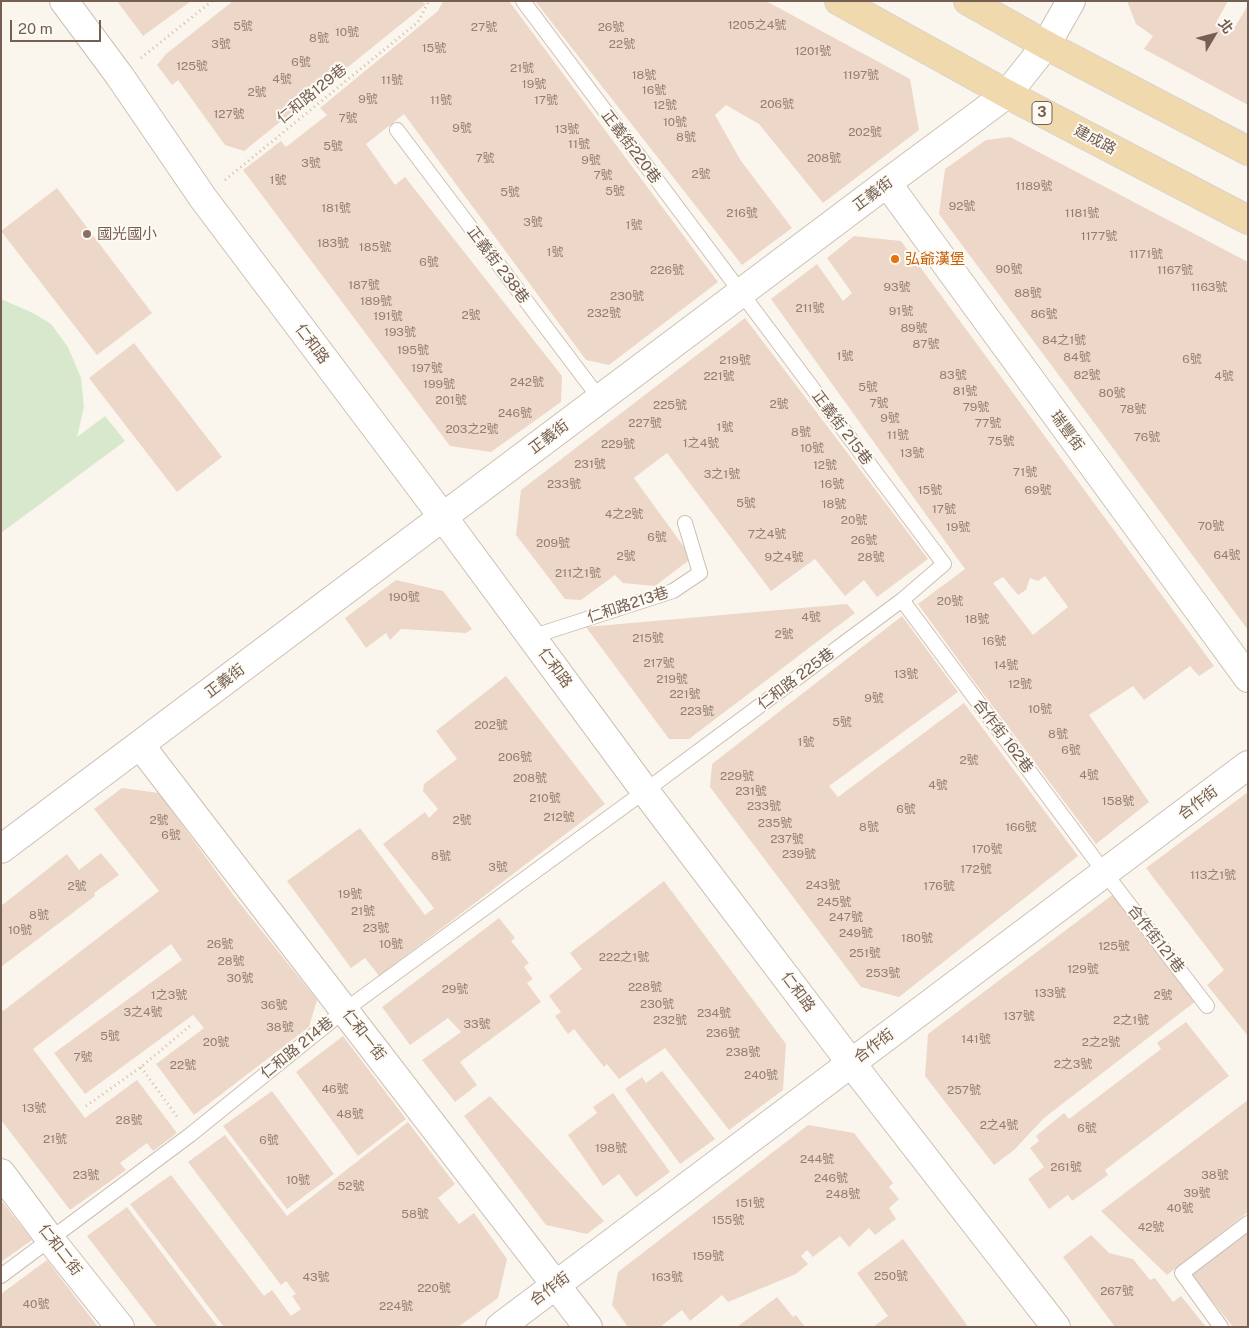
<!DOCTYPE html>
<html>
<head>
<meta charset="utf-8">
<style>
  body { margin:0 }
  #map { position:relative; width:1249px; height:1328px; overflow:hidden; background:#fbf6ed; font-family:"Public Sans","Noto Sans TC",sans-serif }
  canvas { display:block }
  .frame { position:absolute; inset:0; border:2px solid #745f52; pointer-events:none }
  .north { position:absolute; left:1189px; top:10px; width:50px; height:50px; -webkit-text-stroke:4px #fdfaf4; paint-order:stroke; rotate:53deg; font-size:14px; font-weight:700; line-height:20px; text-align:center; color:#745f52 }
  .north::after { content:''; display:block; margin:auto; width:18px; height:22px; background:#745f52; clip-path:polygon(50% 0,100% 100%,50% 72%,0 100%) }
  .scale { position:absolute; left:10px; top:20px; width:91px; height:22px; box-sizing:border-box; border:2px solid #745f52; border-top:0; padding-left:6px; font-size:15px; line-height:18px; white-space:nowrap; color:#745f52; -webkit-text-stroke:4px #fdfaf4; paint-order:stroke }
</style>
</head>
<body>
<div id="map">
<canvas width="1249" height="1328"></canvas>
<div class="frame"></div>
<div class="north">北</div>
<div class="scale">20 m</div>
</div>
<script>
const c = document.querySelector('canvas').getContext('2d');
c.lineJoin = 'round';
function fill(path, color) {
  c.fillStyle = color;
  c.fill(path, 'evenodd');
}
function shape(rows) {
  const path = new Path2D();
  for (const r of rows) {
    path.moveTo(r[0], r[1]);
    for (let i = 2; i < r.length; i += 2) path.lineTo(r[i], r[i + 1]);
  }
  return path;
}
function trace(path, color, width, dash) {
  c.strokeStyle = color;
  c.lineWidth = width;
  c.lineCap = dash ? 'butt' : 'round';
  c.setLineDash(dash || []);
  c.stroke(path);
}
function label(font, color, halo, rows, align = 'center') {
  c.font = font + ' "Public Sans","Noto Sans TC",sans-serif';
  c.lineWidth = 4;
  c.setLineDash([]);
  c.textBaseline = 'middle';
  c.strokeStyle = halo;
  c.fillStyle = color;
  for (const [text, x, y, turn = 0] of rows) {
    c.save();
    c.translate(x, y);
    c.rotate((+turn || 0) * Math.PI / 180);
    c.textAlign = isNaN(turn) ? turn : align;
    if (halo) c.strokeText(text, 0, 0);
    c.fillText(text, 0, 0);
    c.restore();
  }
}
fill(shape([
  [1,299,33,313,51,324,68,347,81,378,84,407,77,437,105,416,125,441,1,533]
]), '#d7e8cd');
fill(shape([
  [117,1,191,1,143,36],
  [233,1,421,1,426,4,244,151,225,145,178,80,172,85,157,65,166,54],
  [443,1,509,1,718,282,609,365,586,360,404,114,366,144,395,185,405,177,562,376,561,402,491,452,450,446,243,170,281,141,286,147,327,115,320,108,438,11],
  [535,1,766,1,910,79,919,130,823,203,759,124,726,105,715,115,741,161,792,228,742,265],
  [1127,1,1228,1,1217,21,1232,32,1248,5,1248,105,1144,49,1153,36,1136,24],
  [1010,137,1248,262,1248,630,939,214,945,169,986,140],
  [57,188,152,313,97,355,1,231],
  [854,236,901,241,1214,666,1199,676,1190,666,1144,700,1133,686,1089,715,1149,802,1096,844,973,680,918,604,965,569,771,299,817,264,843,301,852,293,827,258],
  [1045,576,1068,607,1033,635,993,583,1003,577,1018,595,1026,590,1030,578,1038,581],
  [745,318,928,559,877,597,864,580,845,596,815,559,771,591,667,453,634,478,692,558,655,586,623,583,615,575,581,600,565,599,516,535,521,490],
  [134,343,222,457,177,492,89,378],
  [396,580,443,591,472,629,466,633,401,629,390,640,386,633,366,648,345,618],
  [847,604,855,613,689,739,669,739,586,627],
  [902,616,958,692,829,786,838,797,964,703,1078,856,899,997,861,987,710,787,712,764],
  [506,676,605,804,379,976,365,958,351,968,287,881,360,828,425,915,434,908,383,844,425,812,429,818,438,809,423,791,424,784,457,759,436,731],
  [122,788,159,793,234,896,317,1000,309,1027,194,1115,156,1064,204,1028,193,1015,85,1094,54,1053,182,960,171,944,33,1049,85,1118,137,1080,177,1133,153,1151,147,1143,120,1163,126,1170,70,1210,1,1120,1,1008,3,1011,159,891,94,809],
  [1248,792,1248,1036,1207,985,1224,970,1146,868],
  [101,853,119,875,94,893,95,896,1,967,1,906,67,854,79,870],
  [664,881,786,1044,783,1090,729,1130,665,1048,619,1079,607,1064,604,1067,574,1029,568,1034,555,1016,561,1012,549,996,582,969,570,953],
  [1115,893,1196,1001,1044,1118,1014,1150,994,1165,925,1076,928,1034],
  [499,918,515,938,511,941,529,963,524,967,533,979,527,983,541,1002,460,1062,477,1085,455,1102,422,1060,461,1032,448,1018,410,1045,382,1007],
  [1186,1022,1229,1076,1105,1170,1108,1175,1072,1201,1068,1195,1049,1209,1028,1179,1044,1167,1030,1148,1039,1141,1036,1136,1064,1113,1069,1119,1161,1049,1157,1043],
  [343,1036,406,1119,358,1156,296,1072],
  [662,1071,715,1139,680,1164,625,1089,642,1077,646,1083],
  [272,1091,334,1174,287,1209,223,1126],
  [613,1093,670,1172,636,1197,619,1174,603,1186,568,1135,597,1113,593,1107],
  [490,1096,604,1221,587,1234,546,1225,464,1116],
  [1248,1100,1248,1212,1167,1275,1101,1211],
  [408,1122,455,1184,438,1198,459,1224,474,1213,507,1259,498,1298,458,1327,224,1327,130,1204,171,1175,264,1296,272,1290,291,1316,301,1309,292,1296,296,1294,286,1281,281,1285,188,1162,225,1135,287,1216],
  [808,1125,854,1133,893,1183,889,1187,899,1199,889,1208,896,1219,875,1235,869,1228,849,1247,840,1236,813,1257,807,1250,801,1256,808,1264,796,1274,728,1302,722,1295,690,1321,682,1310,660,1327,628,1327,612,1305,618,1272],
  [1,1200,32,1240,1,1262],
  [127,1207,218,1327,157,1327,87,1236],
  [1248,1230,1248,1327,1233,1327,1191,1274],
  [1091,1235,1109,1253,1133,1259,1150,1280,1155,1278,1173,1302,1181,1296,1206,1327,1115,1327,1063,1257],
  [903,1239,967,1325,964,1327,873,1327,888,1316,857,1273],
  [47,1260,98,1327,1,1327,1,1294],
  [777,1297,793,1317,796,1315,805,1327,737,1327]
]), '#edd7c8');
const lane = shape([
  [397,130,600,399],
  [902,600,1105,873,1207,1006],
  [531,637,673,591,700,573,685,523],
  [1,1276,190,1135,345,1010,645,791,902,600,944,564,523,1],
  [1221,1327,1182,1273,1248,1223]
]);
const street = shape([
  [64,1,119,75,203,198,443,517,645,791,851,1063,1056,1327],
  [887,183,1248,678],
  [140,745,588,1327],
  [1,849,887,183,1007,94,1046,45,1071,1],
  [1,1173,50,1239,120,1327],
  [500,1327,1248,765]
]);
const primary = shape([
  [839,1,1007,94,1248,220],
  [968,1,1046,45,1248,151]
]);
trace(lane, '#ccbfb4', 16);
trace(street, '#ccbfb4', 30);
trace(primary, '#d8d2cf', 30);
trace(shape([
  [141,58,212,1],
  [225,180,418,22,429,1],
  [141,1067,178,1118],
  [86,1106,141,1067,191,1025]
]), '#d3bbab', 3, [1, 4]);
trace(lane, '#fff', 14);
trace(street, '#fff', 28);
trace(primary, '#f1d9ae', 28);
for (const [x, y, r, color] of [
  [87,234,5,"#8d6e63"],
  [895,259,5,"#e8710a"]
]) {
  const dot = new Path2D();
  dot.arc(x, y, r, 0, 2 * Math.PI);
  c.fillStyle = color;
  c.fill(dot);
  trace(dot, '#fdfaf4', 2);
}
label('12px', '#927d70', null, [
  ["1205之4號",757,25],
  ["5號",243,26],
  ["27號",484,27],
  ["26號",611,27],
  ["10號",347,32],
  ["8號",319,38],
  ["3號",221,44],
  ["22號",622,44],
  ["15號",434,48],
  ["1201號",813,51],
  ["6號",301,62],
  ["125號",192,66],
  ["21號",522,68],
  ["18號",644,75],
  ["1197號",861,75],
  ["4號",282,79],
  ["11號",392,80],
  ["19號",534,84],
  ["16號",654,90],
  ["2號",257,92],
  ["9號",368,99],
  ["11號",441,100],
  ["17號",546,100],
  ["206號",777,104],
  ["12號",665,105],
  ["127號",229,114],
  ["7號",348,118],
  ["10號",675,122],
  ["9號",462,128],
  ["13號",567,129],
  ["202號",865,132],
  ["8號",686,137],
  ["11號",579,144],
  ["5號",333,146],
  ["7號",485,158],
  ["208號",824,158],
  ["9號",591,160],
  ["3號",311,163],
  ["2號",701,174],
  ["7號",603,175],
  ["1號",278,180],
  ["1189號",1034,186],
  ["5號",615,191],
  ["5號",510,192],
  ["92號",962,206],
  ["181號",336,208],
  ["216號",742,213],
  ["1181號",1082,213],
  ["3號",533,222],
  ["1號",634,225],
  ["1177號",1099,236],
  ["183號",333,243],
  ["185號",375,247],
  ["1號",555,252],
  ["1171號",1146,254],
  ["6號",429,262],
  ["90號",1009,269],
  ["226號",667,270],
  ["1167號",1175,270],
  ["187號",364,285],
  ["93號",897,287],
  ["1163號",1209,287],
  ["88號",1028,293],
  ["230號",627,296],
  ["189號",376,301],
  ["211號",810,308],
  ["91號",901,311],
  ["232號",604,313],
  ["86號",1044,314],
  ["2號",471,315],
  ["191號",388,316],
  ["89號",914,328],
  ["193號",400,332],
  ["84之1號",1064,340],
  ["87號",926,344],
  ["195號",413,350],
  ["1號",845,356],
  ["84號",1077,357],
  ["6號",1192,359],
  ["219號",735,360],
  ["197號",427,368],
  ["83號",953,375],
  ["82號",1087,375],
  ["221號",719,376],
  ["4號",1224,376],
  ["242號",527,382],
  ["199號",439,384],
  ["5號",868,387],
  ["81號",965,391],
  ["80號",1112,393],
  ["201號",451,400],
  ["7號",879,403],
  ["2號",779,404],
  ["225號",670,405],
  ["79號",976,407],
  ["78號",1133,409],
  ["246號",515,413],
  ["9號",890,418],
  ["227號",645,423],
  ["77號",988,423],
  ["1號",725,427],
  ["203之2號",472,429],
  ["8號",801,432],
  ["11號",898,435],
  ["76號",1147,437],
  ["75號",1001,441],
  ["1之4號",701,443],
  ["229號",618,444],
  ["10號",812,448],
  ["13號",912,453],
  ["231號",590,464],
  ["12號",825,465],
  ["71號",1025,472],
  ["3之1號",722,474],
  ["233號",564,484],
  ["16號",832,484],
  ["15號",930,490],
  ["69號",1038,490],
  ["5號",746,503],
  ["18號",834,504],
  ["17號",944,509],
  ["4之2號",624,514],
  ["20號",854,520],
  ["70號",1211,526],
  ["19號",958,527],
  ["7之4號",767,534],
  ["6號",657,537],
  ["26號",864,540],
  ["209號",553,543],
  ["64號",1227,555],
  ["2號",626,556],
  ["9之4號",784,557],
  ["28號",871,557],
  ["211之1號",578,573],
  ["190號",404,597],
  ["20號",950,601],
  ["4號",811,617],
  ["18號",977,619],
  ["2號",784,634],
  ["215號",648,638],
  ["16號",994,641],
  ["217號",659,663],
  ["14號",1006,665],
  ["13號",906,674],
  ["219號",672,679],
  ["12號",1020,684],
  ["221號",685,694],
  ["9號",874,698],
  ["10號",1040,709],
  ["223號",697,711],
  ["5號",842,722],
  ["202號",491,725],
  ["8號",1058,734],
  ["1號",806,742],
  ["6號",1071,750],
  ["206號",515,757],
  ["2號",969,760],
  ["4號",1089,775],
  ["229號",737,776],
  ["208號",530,778],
  ["4號",938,785],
  ["231號",751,791],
  ["210號",545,798],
  ["158號",1118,801],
  ["233號",764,806],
  ["6號",906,809],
  ["212號",559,817],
  ["2號",159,820],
  ["2號",462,820],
  ["235號",775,823],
  ["8號",869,827],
  ["166號",1021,827],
  ["6號",171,835],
  ["237號",787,839],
  ["170號",987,849],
  ["239號",799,854],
  ["8號",441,856],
  ["3號",498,867],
  ["172號",976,869],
  ["113之1號",1213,875],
  ["243號",823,885],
  ["2號",77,886],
  ["176號",939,886],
  ["19號",350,894],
  ["245號",834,902],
  ["21號",363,911],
  ["8號",39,915],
  ["247號",846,917],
  ["23號",376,928],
  ["10號",20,930],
  ["249號",856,933],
  ["180號",917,938],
  ["26號",220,944],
  ["10號",391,944],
  ["125號",1114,946],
  ["251號",865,953],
  ["222之1號",624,957],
  ["28號",231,961],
  ["129號",1083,969],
  ["253號",883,973],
  ["30號",240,978],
  ["228號",645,987],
  ["29號",455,989],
  ["133號",1050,993],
  ["1之3號",169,995],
  ["2號",1163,995],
  ["230號",657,1004],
  ["36號",274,1005],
  ["3之4號",143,1012],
  ["234號",714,1013],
  ["137號",1019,1016],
  ["232號",670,1020],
  ["2之1號",1131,1020],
  ["33號",477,1024],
  ["38號",280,1027],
  ["236號",723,1033],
  ["5號",110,1036],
  ["141號",976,1039],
  ["20號",216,1042],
  ["2之2號",1101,1042],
  ["238號",743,1052],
  ["7號",83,1057],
  ["2之3號",1073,1064],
  ["22號",183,1065],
  ["240號",761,1075],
  ["46號",335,1089],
  ["257號",964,1090],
  ["13號",34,1108],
  ["48號",350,1114],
  ["28號",129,1120],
  ["2之4號",999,1125],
  ["6號",1087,1128],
  ["21號",55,1139],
  ["6號",269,1140],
  ["198號",611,1148],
  ["244號",817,1159],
  ["261號",1066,1167],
  ["23號",86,1175],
  ["38號",1215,1175],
  ["246號",831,1178],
  ["10號",298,1180],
  ["52號",351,1186],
  ["39號",1197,1193],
  ["248號",843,1194],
  ["151號",750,1203],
  ["40號",1180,1208],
  ["58號",415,1214],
  ["155號",728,1220],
  ["42號",1151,1227],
  ["159號",708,1256],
  ["250號",891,1276],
  ["43號",316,1277],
  ["163號",667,1277],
  ["220號",434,1288],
  ["267號",1117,1291],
  ["40號",36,1304],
  ["224號",396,1306]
]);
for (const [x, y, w] of [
  [1042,113,20]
]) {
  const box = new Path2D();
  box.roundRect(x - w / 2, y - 11.5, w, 23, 4);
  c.fillStyle = '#fdfaf4';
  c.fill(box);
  trace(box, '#745f52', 1);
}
label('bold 14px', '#745f52', null, [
  ["3",1042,113]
]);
label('15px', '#745f52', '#fdfaf4', [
  ["仁和路129巷",312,94,-39],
  ["建成路",1095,140,28],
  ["正義街220巷",631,147,53],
  ["正義街",873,194,-37],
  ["正義街 238巷",498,265,53],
  ["仁和路",312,344,53],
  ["正義街 215巷",842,428,53],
  ["瑞豐街",1067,431,54],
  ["正義街",549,437,-37],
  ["仁和路213巷",628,605,-18],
  ["仁和路",555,668,53],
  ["仁和路 225巷",796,679,-37],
  ["正義街",225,681,-37],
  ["合作街 162巷",1003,736,53],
  ["合作街",1198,803,-37],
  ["合作街121巷",1156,939,52],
  ["仁和路",798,992,53],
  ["仁和一街",364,1035,52],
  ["合作街",874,1046,-37],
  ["仁和路 214巷",297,1048,-39],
  ["仁和二街",60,1250,52],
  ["合作街",550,1289,-37]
]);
label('15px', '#785e54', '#fdfaf4', [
  ["國光國小",97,234]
], 'left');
label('15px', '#c56008', '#fdfaf4', [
  ["弘爺漢堡",905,259]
], 'left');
</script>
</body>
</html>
